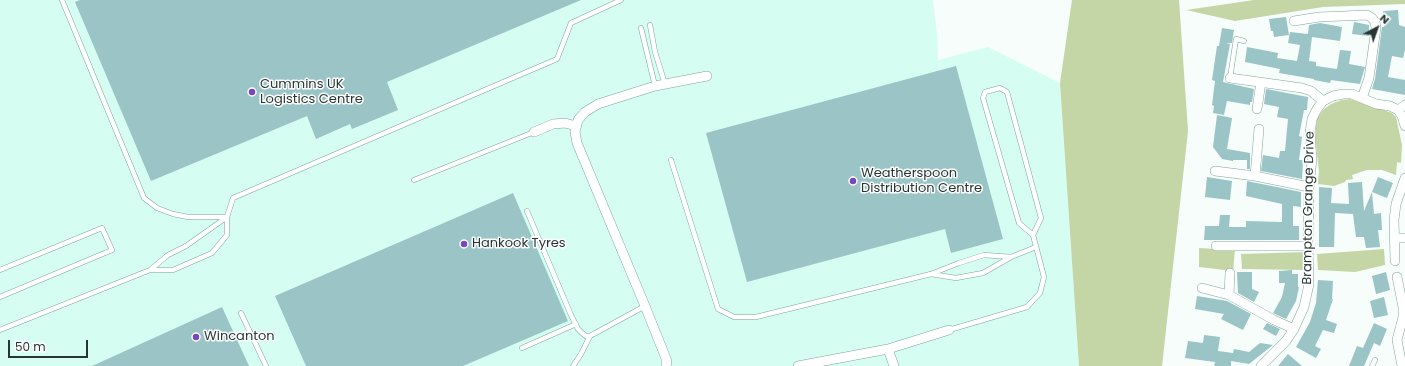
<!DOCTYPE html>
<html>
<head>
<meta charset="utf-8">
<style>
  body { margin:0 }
  #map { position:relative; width:1405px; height:366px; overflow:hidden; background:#f6fdfb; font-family:Poppins,sans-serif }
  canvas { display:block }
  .north { position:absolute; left:1357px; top:8px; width:40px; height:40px; -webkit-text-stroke:3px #fff; paint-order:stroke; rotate:41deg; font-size:11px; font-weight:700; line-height:16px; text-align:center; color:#273632 }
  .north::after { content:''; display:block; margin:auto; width:14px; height:18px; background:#273632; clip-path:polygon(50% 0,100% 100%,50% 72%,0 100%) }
  .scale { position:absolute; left:8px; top:340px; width:80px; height:18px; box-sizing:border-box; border:2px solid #273632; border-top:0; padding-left:5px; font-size:12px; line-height:14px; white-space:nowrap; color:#273632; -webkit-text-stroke:3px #fff; paint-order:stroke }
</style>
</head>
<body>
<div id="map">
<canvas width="1405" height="366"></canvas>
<div class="north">N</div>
<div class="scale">50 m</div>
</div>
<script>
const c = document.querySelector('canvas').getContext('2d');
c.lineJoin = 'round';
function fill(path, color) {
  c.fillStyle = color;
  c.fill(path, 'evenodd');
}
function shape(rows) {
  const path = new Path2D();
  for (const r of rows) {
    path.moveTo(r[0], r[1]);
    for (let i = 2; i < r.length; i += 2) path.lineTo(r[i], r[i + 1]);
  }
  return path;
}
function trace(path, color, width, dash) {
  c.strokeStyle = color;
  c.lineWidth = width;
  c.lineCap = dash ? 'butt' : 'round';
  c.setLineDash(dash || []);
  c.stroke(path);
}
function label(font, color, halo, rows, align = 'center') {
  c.font = font + ' Poppins,sans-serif';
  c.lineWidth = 3;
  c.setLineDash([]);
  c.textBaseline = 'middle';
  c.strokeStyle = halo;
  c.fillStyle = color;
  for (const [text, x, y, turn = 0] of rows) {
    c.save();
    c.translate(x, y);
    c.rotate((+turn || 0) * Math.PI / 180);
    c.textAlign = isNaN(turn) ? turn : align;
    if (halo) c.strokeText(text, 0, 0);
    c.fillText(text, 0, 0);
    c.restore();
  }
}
fill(shape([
  [0,0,933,0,937,35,938,60,988,47,1060,83,1079,366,0,366]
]), '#d6fdf1');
fill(shape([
  [1072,0,1179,0,1188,131,1162,366,1079,366,1060,83],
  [1254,0,1405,0,1405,4,1323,7,1235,21,1186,10],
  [1350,99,1392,113,1396,117,1402,145,1401,163,1397,162,1396,175,1382,170,1367,170,1352,175,1353,179,1346,180,1345,182,1334,186,1318,184,1319,171,1315,135,1317,119,1323,110,1331,104,1342,100],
  [1199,248,1235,250,1233,271,1199,267],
  [1384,249,1385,265,1355,272,1318,270,1317,254],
  [1306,252,1304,270,1242,269,1241,254]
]), '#c4d5a6');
fill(shape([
  [80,0,581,0,387,82,398,110,352,129,350,124,316,139,307,116,151,181,75,2],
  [1398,10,1399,25,1405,27,1405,50,1403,58,1392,56,1388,77,1405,80,1405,95,1372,89,1375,79,1382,27,1384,27,1383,11],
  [1286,17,1289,35,1274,37,1273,31,1271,31,1269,19],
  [1354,22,1369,25,1369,36,1352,34],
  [1320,23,1342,27,1340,41,1312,37,1309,61,1316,62,1316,66,1337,69,1340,50,1351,51,1349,64,1365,67,1360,84,1331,80,1330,83,1314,80,1314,79,1279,73,1280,69,1245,62,1247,47,1278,53,1277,58,1297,61,1300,45,1288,43,1290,32,1308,34,1309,25],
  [1222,28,1234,30,1232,43,1226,43,1230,44,1223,82,1254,89,1252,102,1250,102,1250,105,1227,101,1224,115,1213,113,1214,106,1212,105,1215,81,1212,80,1217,46,1219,46],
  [956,66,1003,239,951,253,945,229,747,282,706,133],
  [1266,89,1308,97,1307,110,1304,110,1299,136,1302,137,1299,160,1303,160,1302,179,1261,171,1263,155,1279,158,1280,151,1285,151,1288,119,1277,117,1279,107,1264,104],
  [1217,115,1232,118,1227,149,1250,153,1250,169,1247,169,1247,160,1233,160,1233,161,1222,159,1213,147],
  [1207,177,1232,181,1230,200,1205,197],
  [1378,177,1393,183,1387,198,1372,192],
  [1247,181,1301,192,1301,207,1293,206,1293,226,1299,226,1299,240,1204,240,1205,226,1219,226,1220,215,1230,215,1229,227,1246,227,1246,221,1282,222,1282,204,1246,196],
  [1362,182,1364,211,1372,192,1374,214,1381,213,1382,230,1378,230,1380,247,1366,248,1364,237,1356,237,1353,214,1335,213,1334,247,1319,247,1319,187,1332,188,1331,203,1349,204,1348,183],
  [513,193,568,321,463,366,306,366,275,296],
  [1292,270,1292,274,1298,274,1298,287,1299,287,1296,301,1286,319,1273,313,1282,297,1285,283,1279,283,1279,271],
  [1237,272,1252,272,1252,289,1259,292,1254,302,1238,293],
  [1386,272,1390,290,1376,294,1372,276],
  [1318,280,1333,281,1332,299,1333,299,1326,320,1337,324,1334,333,1323,330,1315,346,1321,349,1316,358,1296,347,1310,322,1316,303],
  [1197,296,1227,301,1251,314,1243,330,1221,319,1224,314,1195,309],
  [1384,297,1388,315,1374,318,1370,301],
  [222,307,249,366,92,366],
  [1267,323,1280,329,1276,336,1263,329],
  [1374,323,1387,329,1380,346,1374,343,1364,366,1349,366,1357,346,1363,348],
  [1204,335,1220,337,1218,351,1233,353,1234,349,1249,352,1260,343,1273,345,1249,364,1231,361,1231,366,1214,366,1215,362,1185,358,1188,341,1203,343],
  [1288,354,1302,366,1278,366]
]), '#9ac4c5');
const service = shape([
  [62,0,144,198,157,208,173,214,188,217,227,217],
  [650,25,655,52,665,84],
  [641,28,655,86],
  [1230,78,1236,39,1244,41],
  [671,160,718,309,734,317,756,317,931,274],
  [414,180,534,132],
  [527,211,571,315,578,329,582,333,586,336,590,336,645,306],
  [1011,257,984,255,959,263,931,274,956,278,983,273,1011,257,1036,247],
  [0,270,102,228,112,250,0,297],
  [150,270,173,270,212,253,227,235,227,217,233,198,557,59,571,23,621,0],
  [241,313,266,366],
  [0,330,150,270,168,255,186,246,227,217],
  [949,330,1027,307,1040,293,1044,277,1033,235,1019,223,983,98,985,92,1000,88,1007,92,1041,218,1033,235],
  [522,348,576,324],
  [573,366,581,354,590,336],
  [1372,366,1375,360]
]);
const minor = shape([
  [1294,21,1319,17,1367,15,1372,18,1375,22,1376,28,1369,78,1362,98],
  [1230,78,1302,88,1311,91,1323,101],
  [1257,109,1261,82],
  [1398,110,1402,116,1405,126],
  [534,132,553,124,565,123,576,126],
  [1215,171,1255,176,1309,187],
  [1255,176,1259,129],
  [1394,238,1405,238],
  [1216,246,1308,246],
  [1395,261,1394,220,1396,204,1405,178],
  [1397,277,1403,307,1403,317,1397,340,1402,366],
  [1202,288,1229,295,1274,320,1294,329],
  [1229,295,1230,273],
  [888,349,894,366],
  [666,366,667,361,645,306,577,143,575,132,578,120,585,112,598,104,655,86,707,76],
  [798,366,888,349,949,330],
  [1261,366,1286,341,1294,329,1304,307,1309,284,1308,246,1309,187,1312,159,1310,133,1312,119,1317,109,1323,101,1333,96,1343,94,1352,94,1376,104,1390,106,1398,110,1405,105]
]);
trace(service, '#7fa599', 5.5);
trace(minor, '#7fa599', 10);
trace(service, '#fff', 4.5);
trace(minor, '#fff', 9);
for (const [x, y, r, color] of [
  [252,92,4,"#7946bd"],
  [853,181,4,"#7946bd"],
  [464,244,4,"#7946bd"],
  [196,337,4,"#7946bd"]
]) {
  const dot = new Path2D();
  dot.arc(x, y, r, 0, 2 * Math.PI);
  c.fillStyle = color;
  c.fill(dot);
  trace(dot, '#fff', 1.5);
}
label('13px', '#273632', '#fff', [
  ["Cummins UK",260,85],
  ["Logistics Centre",260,100],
  ["Weatherspoon",861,174],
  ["Distribution Centre",861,189],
  ["Hankook Tyres",472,244],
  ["Wincanton",204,337]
], 'left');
label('13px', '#273632', '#fff', [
  ["Brampton Grange Drive",1309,208,-89]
]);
</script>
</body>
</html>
